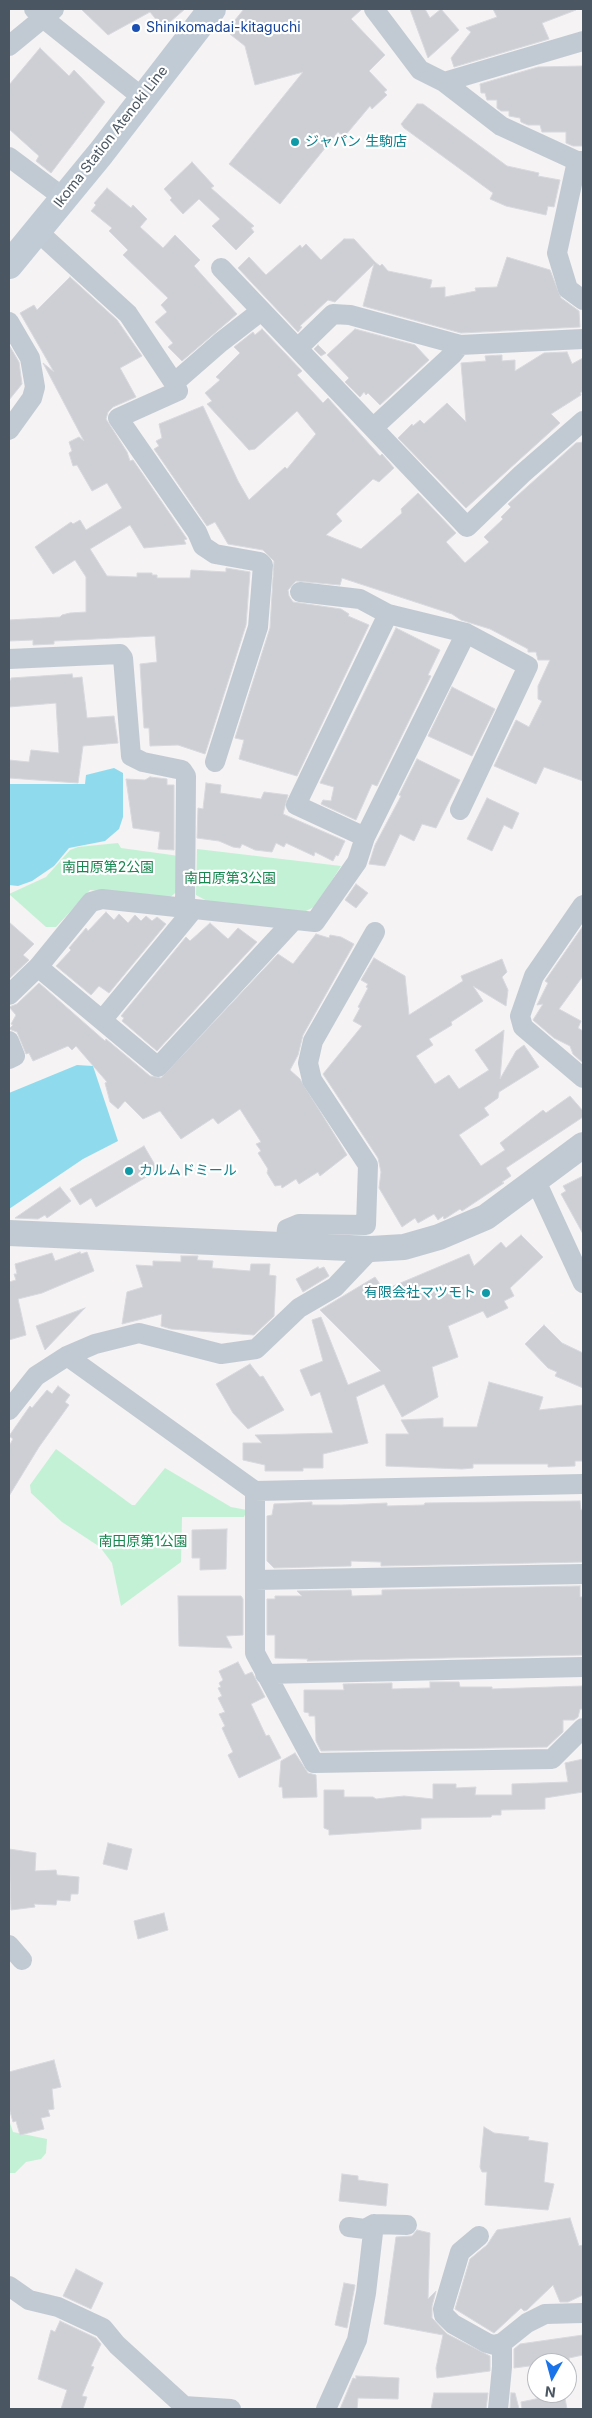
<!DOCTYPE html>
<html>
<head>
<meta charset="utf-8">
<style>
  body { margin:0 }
  #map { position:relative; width:592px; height:2418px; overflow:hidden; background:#f5f3f3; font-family:Inter,sans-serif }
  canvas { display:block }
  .frame { position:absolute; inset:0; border:10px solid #4a5661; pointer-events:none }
  .north { position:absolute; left:527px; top:2353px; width:50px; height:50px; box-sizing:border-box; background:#fff; border:1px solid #b7bbc0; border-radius:50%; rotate:187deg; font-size:14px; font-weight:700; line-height:20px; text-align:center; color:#4a5661 }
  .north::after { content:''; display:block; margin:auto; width:18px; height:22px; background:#1a73e8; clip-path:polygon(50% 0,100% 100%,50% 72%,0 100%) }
</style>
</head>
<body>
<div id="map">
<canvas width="592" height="2418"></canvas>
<div class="frame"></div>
<div class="north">N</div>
</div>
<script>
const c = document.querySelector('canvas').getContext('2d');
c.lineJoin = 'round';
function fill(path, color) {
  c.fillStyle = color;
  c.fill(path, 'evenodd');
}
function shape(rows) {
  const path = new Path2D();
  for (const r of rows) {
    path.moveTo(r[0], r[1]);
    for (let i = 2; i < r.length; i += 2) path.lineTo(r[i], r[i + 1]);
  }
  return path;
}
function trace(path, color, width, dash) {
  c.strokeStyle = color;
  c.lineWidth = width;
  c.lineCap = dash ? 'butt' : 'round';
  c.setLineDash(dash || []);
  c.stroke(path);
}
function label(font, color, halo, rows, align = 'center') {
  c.font = font + ' Inter,"Noto Sans JP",sans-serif';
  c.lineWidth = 4.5;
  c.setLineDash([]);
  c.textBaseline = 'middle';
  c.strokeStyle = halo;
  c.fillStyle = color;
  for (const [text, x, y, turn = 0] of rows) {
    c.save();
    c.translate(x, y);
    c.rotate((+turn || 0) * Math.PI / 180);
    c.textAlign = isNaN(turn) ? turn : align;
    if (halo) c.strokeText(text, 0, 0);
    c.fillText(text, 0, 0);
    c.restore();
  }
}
fill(shape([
  [118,843,121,848,179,856,180,889,168,899,90,890,56,927,46,927,9,894,46,877,70,850,78,847],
  [197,849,341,866,316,906,302,913,209,902,196,895],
  [56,1449,132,1505,135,1505,165,1468,231,1507,247,1510,244,1517,182,1517,181,1562,121,1606,112,1563,100,1547,62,1522,31,1493,30,1485],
  [9,2120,13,2132,47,2139,46,2153,41,2159,26,2162,15,2173,9,2173]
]), '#c3f1d5');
fill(shape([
  [114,768,123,773,123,817,119,829,105,841,69,848,54,866,32,881,18,886,9,885,9,784,85,784,86,775],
  [77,1065,93,1066,118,1141,83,1159,9,1209,9,1093]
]), '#90daee');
const building = shape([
  [81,9,185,9,163,28,150,12,108,35,81,9],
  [244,9,362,9,351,19,385,55,369,71,387,90,384,92,387,95,372,109,370,106,344,137,338,132,280,204,229,164,303,72,255,85,245,46,226,31,244,9],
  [410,9,425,9,430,18,441,9,459,30,428,58,410,9],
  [493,9,576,9,576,10,542,23,549,39,454,67,451,58,471,32,466,28,497,17,493,9],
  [40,48,69,76,74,70,105,102,51,173,36,161,39,156,9,129,9,85,40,48],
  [583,66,583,146,573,146,566,143,566,132,542,132,540,125,528,125,521,122,520,118,509,116,509,111,501,111,497,108,497,100,487,100,485,93,481,93,480,84,538,67,583,66],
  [417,104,423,104,507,166,539,173,538,176,560,180,554,207,548,206,546,215,506,206,490,199,493,193,404,128,401,124,417,104],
  [192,162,214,186,211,188,254,226,251,228,254,232,236,250,212,226,220,219,199,199,183,214,170,200,172,198,164,189,192,162],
  [107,188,131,208,133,205,147,219,140,227,163,248,175,235,200,260,194,266,237,314,182,361,168,347,173,343,155,322,167,312,161,305,168,298,123,255,128,250,109,231,112,228,91,211,96,205,94,203,107,188],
  [344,239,354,239,375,262,380,266,382,264,388,271,432,280,430,288,445,287,445,297,476,291,475,288,497,287,507,257,550,270,561,298,579,311,580,327,461,333,363,306,374,264,335,302,328,300,300,326,302,327,298,332,238,268,249,257,266,275,300,245,302,248,306,244,321,260,344,239],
  [70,277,117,320,142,356,120,368,136,397,113,407,108,412,106,419,127,452,130,461,133,460,187,539,184,540,186,544,144,548,130,525,90,549,107,576,137,577,137,573,152,573,152,575,157,575,157,578,190,578,191,570,226,572,226,568,250,572,246,625,205,754,178,745,150,746,149,728,144,728,140,664,157,662,155,636,54,641,54,644,33,645,33,640,9,641,9,620,60,617,62,615,70,613,86,612,86,577,75,560,53,574,35,547,71,522,73,524,80,520,86,530,122,508,107,483,92,491,77,465,73,466,69,453,72,451,69,442,79,437,84,441,43,363,54,372,20,313,34,305,37,310,70,277],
  [262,329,302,371,297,375,323,403,328,398,380,456,382,454,394,468,379,482,373,479,336,514,342,521,326,535,361,549,402,513,401,509,418,493,456,533,446,542,465,563,489,542,484,537,503,519,501,517,511,507,508,504,576,443,583,442,583,781,544,767,536,784,494,766,516,720,529,727,542,701,538,699,538,686,550,660,538,660,536,652,528,652,528,649,490,629,461,620,452,614,342,578,340,585,296,581,288,590,289,596,293,602,341,609,349,614,348,616,369,625,297,776,239,759,244,740,235,738,270,628,274,561,263,550,228,544,215,522,207,526,154,449,159,446,156,441,162,438,159,424,203,406,238,481,249,500,285,467,287,469,316,434,297,411,255,449,249,450,207,404,212,401,205,393,220,380,216,377,240,353,234,347,253,332,255,335,262,329],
  [355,329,415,345,429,360,380,405,368,393,366,395,364,392,360,397,345,382,349,378,327,355,355,329],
  [9,345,19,362,22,384,9,400,9,345],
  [318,345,326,353,321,356,314,349,318,345],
  [567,352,572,364,583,358,583,391,580,393,581,395,551,414,560,423,466,508,398,438,412,424,413,426,420,420,424,424,447,403,466,422,461,363,486,361,485,356,502,355,502,361,515,360,515,371,544,353,567,352],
  [396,628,440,650,428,675,431,676,377,786,372,784,356,820,321,804,323,800,331,801,334,787,320,783,396,628],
  [72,674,73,678,82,677,87,718,114,716,118,743,83,746,78,783,9,778,9,760,29,762,31,750,59,753,56,703,9,707,9,680,11,680,11,678,72,674],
  [452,687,495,709,472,756,428,736,452,687],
  [417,759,460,780,436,828,422,824,414,841,400,834,385,866,369,864,375,845,401,796,399,795,417,759],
  [150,777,167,779,167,785,174,785,174,850,158,849,160,832,133,828,126,779,145,780,150,777],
  [206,783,221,785,220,793,261,799,264,792,288,795,283,814,345,841,338,856,336,855,333,861,315,852,314,856,286,843,284,847,276,843,272,852,255,850,242,844,240,848,233,847,219,841,197,838,198,808,203,809,206,783],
  [487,798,519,813,512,829,504,825,492,851,467,839,487,798],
  [356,884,368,893,356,908,345,900,356,884],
  [106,912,114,920,119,914,128,923,135,915,141,921,146,916,152,921,157,917,166,924,109,993,99,986,91,995,56,966,71,950,69,948,86,928,88,931,106,912],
  [9,922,34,944,23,955,29,960,9,979,9,922],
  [210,923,228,939,238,928,257,942,157,1051,122,1021,124,1018,121,1016,186,937,190,941,210,923],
  [583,926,583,976,559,1009,581,1021,578,1028,583,1031,583,1063,573,1054,570,1046,554,1038,533,1020,543,1004,537,1005,548,983,545,981,583,926],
  [316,934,329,938,330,935,341,937,354,944,303,1035,298,1055,290,1070,300,1079,347,1155,320,1176,318,1172,299,1184,296,1179,282,1188,281,1185,275,1186,267,1173,268,1169,258,1153,261,1151,256,1144,261,1142,240,1109,218,1124,213,1118,181,1139,160,1111,143,1119,125,1101,118,1109,110,1102,105,1083,107,1082,76,1046,72,1050,68,1046,33,1061,29,1053,26,1054,17,1032,9,1029,13,1025,11,1024,16,1015,9,1007,17,1004,39,983,105,1041,106,1039,150,1076,161,1078,278,954,293,964,316,934],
  [374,958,405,976,409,1015,463,981,461,976,502,959,507,972,502,977,508,990,506,1006,473,986,483,1001,451,1022,452,1025,429,1039,433,1045,416,1056,435,1084,449,1075,459,1089,489,1070,475,1050,504,1030,500,1079,516,1051,524,1045,539,1067,499,1092,498,1098,484,1108,489,1115,459,1135,481,1166,505,1150,500,1143,543,1110,546,1113,570,1096,583,1111,583,1117,506,1168,511,1176,502,1182,504,1183,462,1211,460,1209,446,1218,444,1219,443,1216,438,1220,434,1214,418,1223,415,1218,402,1227,379,1188,381,1172,378,1158,323,1074,362,1026,353,1021,360,1008,358,1007,368,988,366,987,368,984,361,980,374,958],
  [144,1146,158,1170,96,1207,91,1198,80,1205,70,1189,144,1146],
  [583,1176,583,1234,561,1194,566,1191,563,1186,583,1176],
  [60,1187,71,1201,47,1218,45,1215,38,1219,15,1218,60,1187],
  [521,1235,543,1257,510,1288,514,1296,504,1301,508,1308,487,1318,483,1311,448,1326,458,1357,432,1367,438,1397,402,1417,384,1384,356,1397,368,1443,323,1454,323,1468,303,1468,303,1471,265,1471,265,1465,243,1460,243,1443,262,1443,255,1435,333,1433,320,1392,311,1396,300,1370,323,1361,312,1320,321,1317,348,1385,381,1371,320,1310,375,1277,384,1290,469,1254,474,1266,501,1242,506,1248,521,1235],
  [80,1252,81,1254,87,1252,94,1271,42,1293,18,1299,26,1335,9,1340,9,1282,16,1280,14,1274,17,1274,15,1264,52,1253,55,1261,80,1252],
  [181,1256,198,1256,197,1260,213,1261,212,1268,250,1271,251,1264,270,1264,269,1275,276,1276,274,1316,254,1335,171,1329,161,1326,162,1314,122,1324,127,1292,143,1287,136,1265,153,1266,153,1261,181,1262,181,1256],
  [318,1267,319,1269,324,1267,329,1276,303,1292,296,1279,318,1267],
  [85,1308,45,1350,36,1326,85,1308],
  [544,1325,562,1343,583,1353,583,1388,555,1376,557,1372,548,1368,525,1344,544,1325],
  [250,1364,260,1377,263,1376,284,1410,248,1429,233,1413,216,1384,250,1364],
  [489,1382,543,1397,539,1410,583,1405,583,1461,575,1461,575,1466,548,1467,548,1464,473,1464,473,1468,462,1469,386,1466,386,1434,409,1434,401,1420,443,1418,443,1427,477,1427,489,1382],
  [58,1386,70,1395,65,1402,69,1405,39,1447,9,1496,9,1446,13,1439,9,1436,30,1406,32,1408,47,1390,52,1394,58,1386],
  [580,1501,581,1510,583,1510,583,1562,381,1566,381,1562,351,1561,351,1566,274,1568,267,1561,267,1516,272,1515,274,1504,312,1502,312,1505,342,1505,387,1503,387,1506,424,1505,425,1503,580,1501],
  [227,1529,226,1569,200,1570,200,1558,192,1558,192,1530,227,1529],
  [580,1586,580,1597,583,1597,582,1655,307,1661,308,1659,275,1658,275,1635,267,1635,267,1599,275,1599,275,1596,302,1596,297,1591,351,1590,352,1596,382,1595,382,1590,580,1586],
  [178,1596,241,1596,243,1599,243,1635,226,1636,232,1648,179,1646,178,1596],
  [238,1662,245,1675,252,1672,265,1697,251,1704,266,1736,269,1735,281,1758,239,1778,228,1755,233,1752,222,1728,225,1726,219,1714,225,1712,218,1698,222,1696,218,1688,221,1687,219,1683,223,1680,219,1671,238,1662],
  [430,1682,459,1682,460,1687,492,1687,492,1689,583,1686,583,1709,580,1709,578,1717,574,1720,563,1720,563,1732,547,1747,321,1751,316,1741,315,1716,309,1716,309,1713,304,1712,304,1690,344,1690,343,1684,392,1683,392,1689,430,1688,430,1682],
  [295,1753,308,1773,316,1775,317,1797,283,1798,282,1787,279,1787,281,1761,295,1753],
  [583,1759,583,1792,545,1798,545,1809,501,1810,501,1815,492,1815,491,1817,421,1818,421,1829,329,1835,329,1830,324,1828,324,1790,344,1790,344,1797,373,1797,376,1799,404,1796,433,1799,433,1784,456,1784,456,1788,476,1787,475,1795,512,1795,512,1784,568,1782,565,1763,583,1759],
  [108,1843,132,1849,127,1870,103,1864,108,1843],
  [9,1849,36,1853,35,1871,56,1870,57,1875,79,1877,78,1894,71,1894,70,1901,57,1900,56,1905,34,1904,35,1907,11,1910,9,1849],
  [164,1913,168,1930,138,1939,134,1921,164,1913],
  [54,2060,61,2087,52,2089,54,2109,48,2110,50,2116,41,2118,44,2129,20,2135,16,2121,13,2122,9,2108,9,2072,54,2060],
  [484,2127,494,2133,529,2137,528,2140,548,2143,544,2182,554,2184,548,2210,485,2205,487,2172,482,2172,480,2167,484,2127],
  [342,2174,358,2176,358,2180,388,2184,386,2206,339,2201,342,2174],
  [570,2218,579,2246,583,2245,583,2295,568,2302,560,2302,553,2285,527,2310,524,2311,521,2308,494,2333,455,2309,470,2259,487,2245,497,2230,570,2218],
  [417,2230,430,2233,428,2299,436,2291,432,2306,432,2318,447,2334,490,2356,490,2371,437,2378,436,2368,443,2335,384,2324,396,2237,412,2236,417,2230],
  [76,2269,103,2283,91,2309,63,2296,76,2269],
  [344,2283,355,2285,347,2328,335,2325,344,2283],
  [60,2321,96,2338,101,2344,91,2366,94,2367,82,2396,87,2397,83,2409,61,2409,67,2390,38,2379,51,2330,55,2332,60,2321],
  [583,2335,583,2355,569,2358,570,2363,537,2363,537,2365,514,2368,514,2349,520,2344,583,2335],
  [356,2376,399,2378,398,2399,358,2398,357,2409,340,2409,353,2378,356,2379,356,2376],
  [434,2393,488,2393,486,2409,431,2409,434,2393],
  [511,2393,515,2393,519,2409,510,2409,511,2393],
  [550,2393,564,2393,567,2409,522,2409,521,2402,550,2396,550,2393]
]);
fill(building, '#cdcfd5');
trace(building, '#d7d9de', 1);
trace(shape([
  [34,9,43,18,143,98],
  [374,9,420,70,444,82,501,126,577,161,583,161],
  [9,46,54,9],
  [444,82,583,41],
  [9,157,64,198],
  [577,161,557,253,568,289,583,300],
  [36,230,128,314,174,383,178,391,118,418,197,532,203,546,215,554,260,562,263,565,258,627,215,762],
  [221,268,467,527,522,474,583,421],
  [9,322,30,358,35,387,32,398,9,430],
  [298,348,333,314,350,315,460,345,583,339],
  [174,383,221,342,261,311],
  [374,427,452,355,460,345],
  [300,592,360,599,388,614,466,633,528,666,460,810],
  [9,659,120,654,123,658,131,756,143,762,182,770,186,776,185,909],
  [365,837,296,805,388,614],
  [583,905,534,976,520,1016,523,1027,583,1078],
  [38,967,158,1067,294,920],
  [9,995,38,967,91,902,102,899,315,922,357,862,365,837,466,633],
  [103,1019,193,910],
  [9,1041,15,1056,9,1059],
  [535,1179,583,1283],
  [285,1245,287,1229,299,1224,366,1225,368,1165,312,1080,308,1063,313,1041,375,932],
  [67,1356,255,1491,583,1484],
  [9,1410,36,1376,67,1356,95,1344,139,1333,221,1354,256,1349,299,1308,335,1287,371,1249],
  [255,1491,255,1653,314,1763,552,1759,583,1728],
  [255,1580,583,1574],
  [265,1674,583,1667],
  [9,1945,22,1960],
  [349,2227,365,2229,374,2224,407,2225],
  [479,2236,460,2252,443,2309,444,2315,453,2324,487,2343,494,2345,502,2343,527,2323,545,2314,583,2313],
  [9,2286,29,2300,58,2307,103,2328,117,2345,184,2406,231,2409],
  [326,2409,357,2340,366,2293,374,2224],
  [498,2409,502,2367,502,2343]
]), '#c1cad2', 20);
trace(shape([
  [9,1233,371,1249,404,1247,439,1237,486,1217,583,1145]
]), '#c1cad2', 26);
trace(shape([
  [9,265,101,153,212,9]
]), '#c1cbd6', 28);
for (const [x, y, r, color] of [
  [136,28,5,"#1a4fb4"],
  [295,142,5,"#0f9aa8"],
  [129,1171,5,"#0f9aa8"],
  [486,1293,5,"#0f9aa8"]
]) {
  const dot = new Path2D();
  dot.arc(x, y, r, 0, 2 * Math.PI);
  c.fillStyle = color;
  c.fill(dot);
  trace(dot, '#fff', 2);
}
label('14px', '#164399', '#fff', [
  ["Shinikomadai-kitaguchi",146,28]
], 'left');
label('14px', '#4a5661', '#fff', [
  ["Ikoma Station Atenoki Line",111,137,-52]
]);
label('14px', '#0d838f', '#fff', [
  ["ジャパン 生駒店",305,142],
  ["カルムドミール",139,1171],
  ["有限会社マツモト",476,1293,"right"]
], 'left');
label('14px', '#17864f', '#fff', [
  ["南田原第2公園",108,868],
  ["南田原第3公園",230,879],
  ["南田原第1公園",143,1542]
]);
</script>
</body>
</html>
